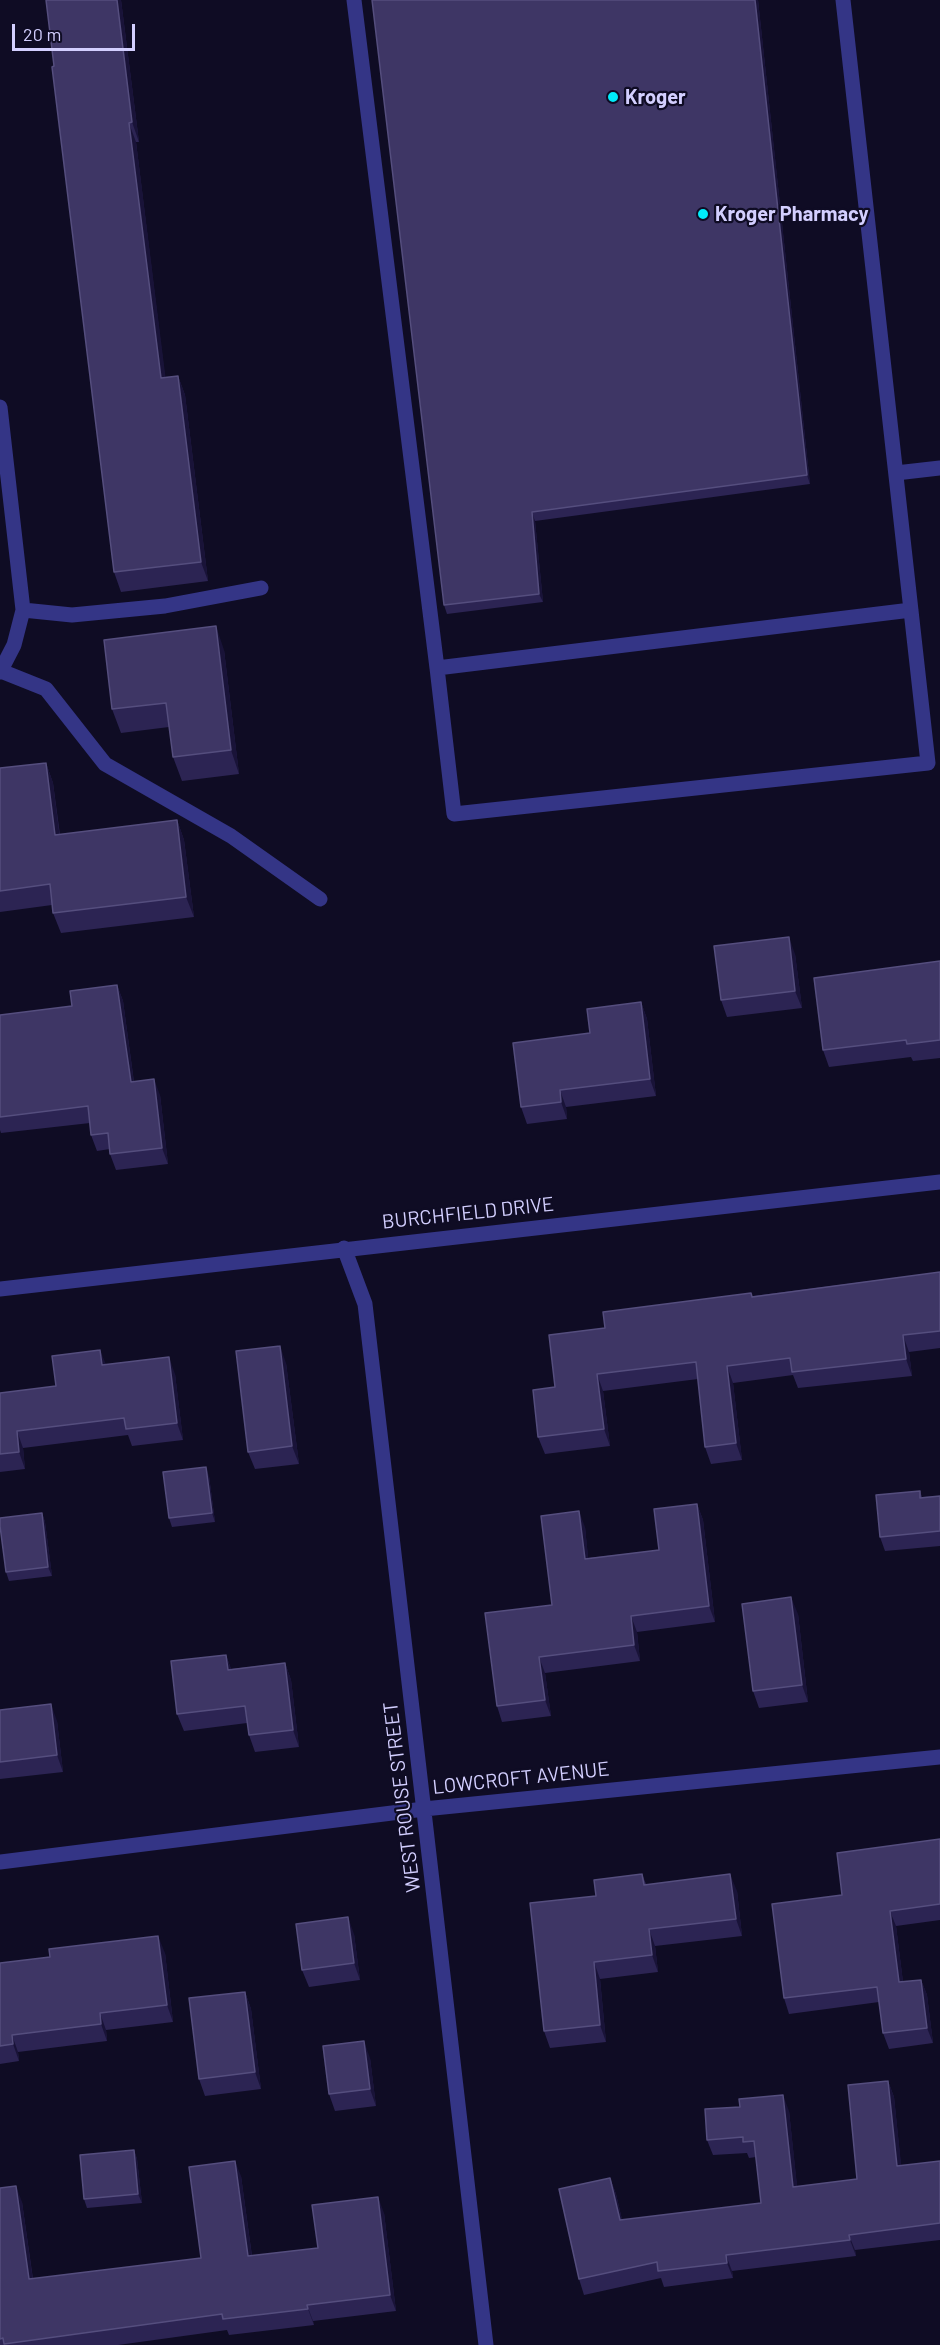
<!DOCTYPE html>
<html>
<head>
<meta charset="utf-8">
<style>
  body { margin:0 }
  #map { position:relative; width:940px; height:2345px; overflow:hidden; background:#0f0c24; font-family:Barlow,sans-serif }
  canvas { display:block }
  .scale { position:absolute; left:12px; top:24px; width:123px; height:27px; box-sizing:border-box; border:3px solid #d3cfff; border-top:0; padding-left:8px; font-size:18px; line-height:21px; white-space:nowrap; color:#d3cfff; -webkit-text-stroke:4px #0f0c24; paint-order:stroke }
</style>
</head>
<body>
<div id="map">
<canvas width="940" height="2345"></canvas>
<div class="scale">20 m</div>
</div>
<script>
const c = document.querySelector('canvas').getContext('2d');
c.lineJoin = 'round';
function shape(rows) {
  const path = new Path2D();
  for (const r of rows) {
    path.moveTo(r[0], r[1]);
    for (let i = 2; i < r.length; i += 2) path.lineTo(r[i], r[i + 1]);
  }
  return path;
}
function trace(path, color, width, dash) {
  c.strokeStyle = color;
  c.lineWidth = width;
  c.lineCap = dash ? 'butt' : 'round';
  c.setLineDash(dash || []);
  c.stroke(path);
}
function fill(path, color) {
  c.fillStyle = color;
  c.fill(path, 'evenodd');
}
function label(font, color, halo, rows, align = 'center') {
  c.font = font + ' Barlow,sans-serif';
  c.lineWidth = 4.5;
  c.setLineDash([]);
  c.textBaseline = 'middle';
  c.strokeStyle = halo;
  c.fillStyle = color;
  for (const [text, x, y, turn = 0] of rows) {
    c.save();
    c.translate(x, y);
    c.rotate((+turn || 0) * Math.PI / 180);
    c.textAlign = isNaN(turn) ? turn : align;
    if (halo) c.strokeText(text, 0, 0);
    c.fillText(text, 0, 0);
    c.restore();
  }
}
trace(shape([
  [354,0,437,668,911,610],
  [0,407,23,610,14,645,0,672],
  [896,473,940,468],
  [23,610,72,615,165,606,261,588],
  [437,668,454,814,928,763,843,0],
  [1,671,46,689,105,764,231,836,320,899],
  [344,1248,365,1304,486,2345],
  [0,1289,940,1182],
  [0,1862,424,1809,940,1757]
]), '#343586', 15);
fill(shape([
  [46,0,121,0,139,142,136,142,165,377,178,376,185,395,208,581,121,592,114,572],
  [758,0,810,484,535,521,543,602,447,614,444,605],
  [224,650,239,774,182,781,173,757,169,727,121,733,112,709],
  [46,763,53,783,60,835,177,820,184,840,194,917,61,933,53,913,52,905,0,912,0,768],
  [795,954,802,1008,727,1017,721,1000],
  [940,961,940,1058,913,1061,911,1057,829,1067,823,1050],
  [117,985,123,1001,134,1082,160,1095,168,1164,116,1170,110,1154,110,1149,97,1151,91,1135,90,1123,1,1133,0,1130,0,1015,72,1006],
  [641,1002,647,1019,656,1096,566,1107,567,1119,527,1124,521,1107,590,1033],
  [940,1272,940,1348,909,1352,912,1376,798,1388,793,1375,733,1383,742,1460,711,1464,705,1447,698,1379,603,1391,610,1446,545,1454,538,1437,555,1387,753,1296],
  [286,1363,299,1464,255,1469,248,1452],
  [105,1364,175,1374,183,1440,132,1446,128,1435,23,1448,25,1469,0,1472,0,1393,56,1386],
  [209,1476,215,1522,172,1527,169,1518],
  [920,1491,922,1497,940,1496,940,1546,885,1551,880,1537],
  [697,1504,703,1520,715,1622,637,1632,640,1661,545,1673,551,1716,502,1722,497,1706,552,1605,585,1527,588,1558,659,1550],
  [42,1513,45,1522,52,1576,9,1581,6,1572],
  [798,1614,808,1702,759,1708,753,1691],
  [226,1655,231,1669,285,1663,291,1680,299,1747,255,1752,249,1735,247,1723,184,1731,177,1714],
  [0,1710,57,1721,63,1772,0,1779],
  [940,1839,940,1920,896,1926,903,1982,921,1980,927,1995,933,2043,889,2049,883,2033,879,2002,789,2014,784,1998,842,1895],
  [642,1874,646,1884,737,1891,742,1936,655,1946,658,1972,600,1979,606,2042,550,2048,544,2031,596,1896],
  [354,1934,360,1980,309,1987,302,1970],
  [165,1953,173,2022,106,2030,107,2041,18,2052,19,2061,0,2064,0,1963],
  [245,1992,251,2009,261,2089,205,2096,199,2079],
  [370,2058,376,2106,335,2111,329,2094],
  [888,2081,894,2097,901,2166,940,2161,940,2240,855,2250,856,2256,732,2271,733,2278,664,2287,661,2278,584,2295,579,2279,610,2178,616,2194,622,2220,761,2203,756,2157,749,2158,747,2153,713,2155,707,2140,789,2111,797,2187,857,2179],
  [134,2150,137,2159,142,2203,87,2208,84,2199],
  [241,2176,252,2256,318,2248,384,2213,396,2311,313,2321,314,2325,229,2335,227,2330,118,2345,0,2345,0,2188,22,2202,33,2279,201,2258]
]), '#2c2453');
fill(shape([
  [117,0,121,0,139,142,132,122],
  [755,0,758,0,810,484,807,475],
  [129,123,136,142,168,397,161,378],
  [178,376,185,395,208,581,201,562],
  [532,512,535,521,543,602,539,594],
  [216,626,224,650,239,774,231,750],
  [46,763,53,783,62,855,55,835],
  [177,820,184,840,194,917,186,897],
  [789,937,795,954,802,1008,795,991],
  [117,985,123,1001,136,1098,131,1082],
  [641,1002,647,1019,656,1096,650,1079],
  [154,1079,160,1095,168,1164,162,1148],
  [560,1090,566,1107,567,1119,561,1102],
  [903,1335,909,1352,912,1376,906,1359],
  [280,1346,286,1363,299,1464,292,1446],
  [100,1350,107,1367,102,1365],
  [169,1357,175,1374,183,1440,177,1423],
  [727,1366,733,1383,742,1460,736,1443],
  [597,1374,603,1391,610,1446,604,1429],
  [17,1431,23,1448,25,1469,19,1452],
  [206,1467,209,1476,215,1522,212,1513],
  [697,1504,703,1520,715,1622,709,1606],
  [579,1511,585,1527,590,1575,585,1559],
  [42,1513,45,1522,52,1576,48,1567],
  [791,1597,798,1614,808,1702,802,1685],
  [631,1616,637,1632,640,1661,634,1645],
  [226,1655,232,1672,228,1670],
  [539,1657,545,1673,551,1716,545,1700],
  [285,1663,291,1680,299,1747,293,1730],
  [51,1704,57,1721,63,1772,57,1755],
  [730,1874,737,1891,742,1936,736,1919],
  [890,1911,896,1926,905,1998,899,1982],
  [348,1917,354,1934,360,1980,354,1963],
  [649,1929,655,1946,658,1972,652,1955],
  [158,1936,165,1953,173,2022,167,2005],
  [594,1962,600,1979,606,2042,600,2025],
  [921,1980,927,1995,933,2043,927,2028],
  [245,1992,251,2009,261,2089,255,2072],
  [100,2013,106,2030,107,2041,101,2024],
  [12,2035,18,2052,19,2061,13,2044],
  [364,2041,370,2058,376,2106,370,2089],
  [888,2081,894,2097,903,2182,897,2166],
  [783,2095,789,2111,799,2203,793,2187],
  [134,2150,137,2159,142,2203,138,2194],
  [235,2161,241,2176,254,2272,248,2256],
  [610,2178,616,2194,626,2236,620,2220],
  [16,2186,22,2202,35,2295,29,2279],
  [378,2197,384,2213,396,2311,390,2295],
  [849,2235,855,2250,856,2256,850,2240],
  [726,2255,732,2271,733,2278,727,2263],
  [307,2305,313,2321,314,2325,308,2309]
]), '#191338');
const building = shape([
  [46,0,117,0,132,122,129,123,161,378,178,376,201,562,114,572,52,67,54,66,46,0],
  [372,0,755,0,807,475,532,512,539,594,444,605,372,0],
  [216,626,231,750,173,757,166,703,112,709,104,640,216,626],
  [46,763,55,835,177,820,186,897,53,913,50,884,0,891,0,768,46,763],
  [789,937,795,991,721,1000,714,946,789,937],
  [940,961,940,1040,907,1044,906,1040,823,1050,814,978,940,961],
  [117,985,131,1082,154,1079,162,1148,110,1154,108,1133,91,1135,88,1106,0,1117,0,1015,72,1006,70,991,117,985],
  [641,1002,650,1079,560,1090,561,1102,521,1107,513,1043,590,1033,587,1009,641,1002],
  [940,1272,940,1331,903,1335,906,1359,792,1372,790,1358,727,1366,736,1443,705,1447,696,1362,597,1374,604,1429,538,1437,533,1390,555,1387,549,1335,605,1328,603,1312,751,1293,752,1297,940,1272],
  [280,1346,292,1446,248,1452,236,1351,280,1346],
  [100,1350,102,1365,169,1357,177,1423,126,1429,124,1418,17,1431,19,1452,0,1454,0,1393,56,1386,52,1356,100,1350],
  [206,1467,212,1513,169,1518,163,1472,206,1467],
  [920,1491,920,1498,940,1496,940,1531,880,1537,876,1495,920,1491],
  [697,1504,709,1606,631,1616,634,1645,539,1657,545,1700,497,1706,485,1613,552,1605,541,1516,579,1511,585,1559,659,1550,654,1509,697,1504],
  [42,1513,48,1567,6,1572,0,1526,0,1518,42,1513],
  [791,1597,802,1685,753,1691,742,1604,791,1597],
  [226,1655,228,1670,285,1663,293,1730,249,1735,245,1706,177,1714,171,1661,226,1655],
  [51,1704,57,1755,0,1762,0,1710,51,1704],
  [940,1839,940,1904,890,1911,899,1982,921,1980,927,2028,883,2033,877,1987,784,1998,772,1904,842,1895,837,1853,940,1839],
  [642,1874,644,1885,730,1874,736,1919,649,1929,652,1955,594,1962,600,2025,544,2031,530,1903,596,1896,594,1880,642,1874],
  [348,1917,354,1963,302,1970,296,1924,348,1917],
  [158,1936,167,2005,100,2013,101,2024,12,2035,13,2044,0,2046,0,1963,50,1957,49,1949,158,1936],
  [245,1992,255,2072,199,2079,189,1998,245,1992],
  [364,2041,370,2089,329,2094,323,2046,364,2041],
  [888,2081,897,2166,940,2161,940,2223,849,2235,850,2240,726,2255,727,2263,658,2271,657,2262,579,2279,559,2189,610,2178,620,2220,761,2203,754,2141,743,2142,743,2137,707,2140,705,2109,740,2107,739,2099,783,2095,793,2187,857,2179,848,2085,888,2081],
  [134,2150,138,2194,84,2199,80,2155,134,2150],
  [235,2161,248,2256,318,2248,312,2205,378,2197,390,2295,307,2305,308,2309,223,2319,222,2314,4,2344,3,2338,0,2339,0,2188,16,2186,29,2279,201,2258,189,2167,235,2161]
]);
fill(building, '#3e3665');
trace(building, '#554e7e', 1.5);
for (const [x, y, r, color] of [
  [613,97,6,"#00ecfa"],
  [703,214,6,"#00ecfa"]
]) {
  const dot = new Path2D();
  dot.arc(x, y, r, 0, 2 * Math.PI);
  c.fillStyle = color;
  c.fill(dot);
  trace(dot, '#0f0c24', 2);
}
label('bold 20px', '#d3cfff', '#0f0c24', [
  ["Kroger",625,97],
  ["Kroger Pharmacy",715,214]
], 'left');
label('20px', '#d3cfff', '#0f0c24', [
  ["BURCHFIELD DRIVE",468,1213,-6],
  ["LOWCROFT AVENUE",521,1778,-6],
  ["WEST ROUSE STREET",402,1797,-97]
]);
</script>
</body>
</html>
